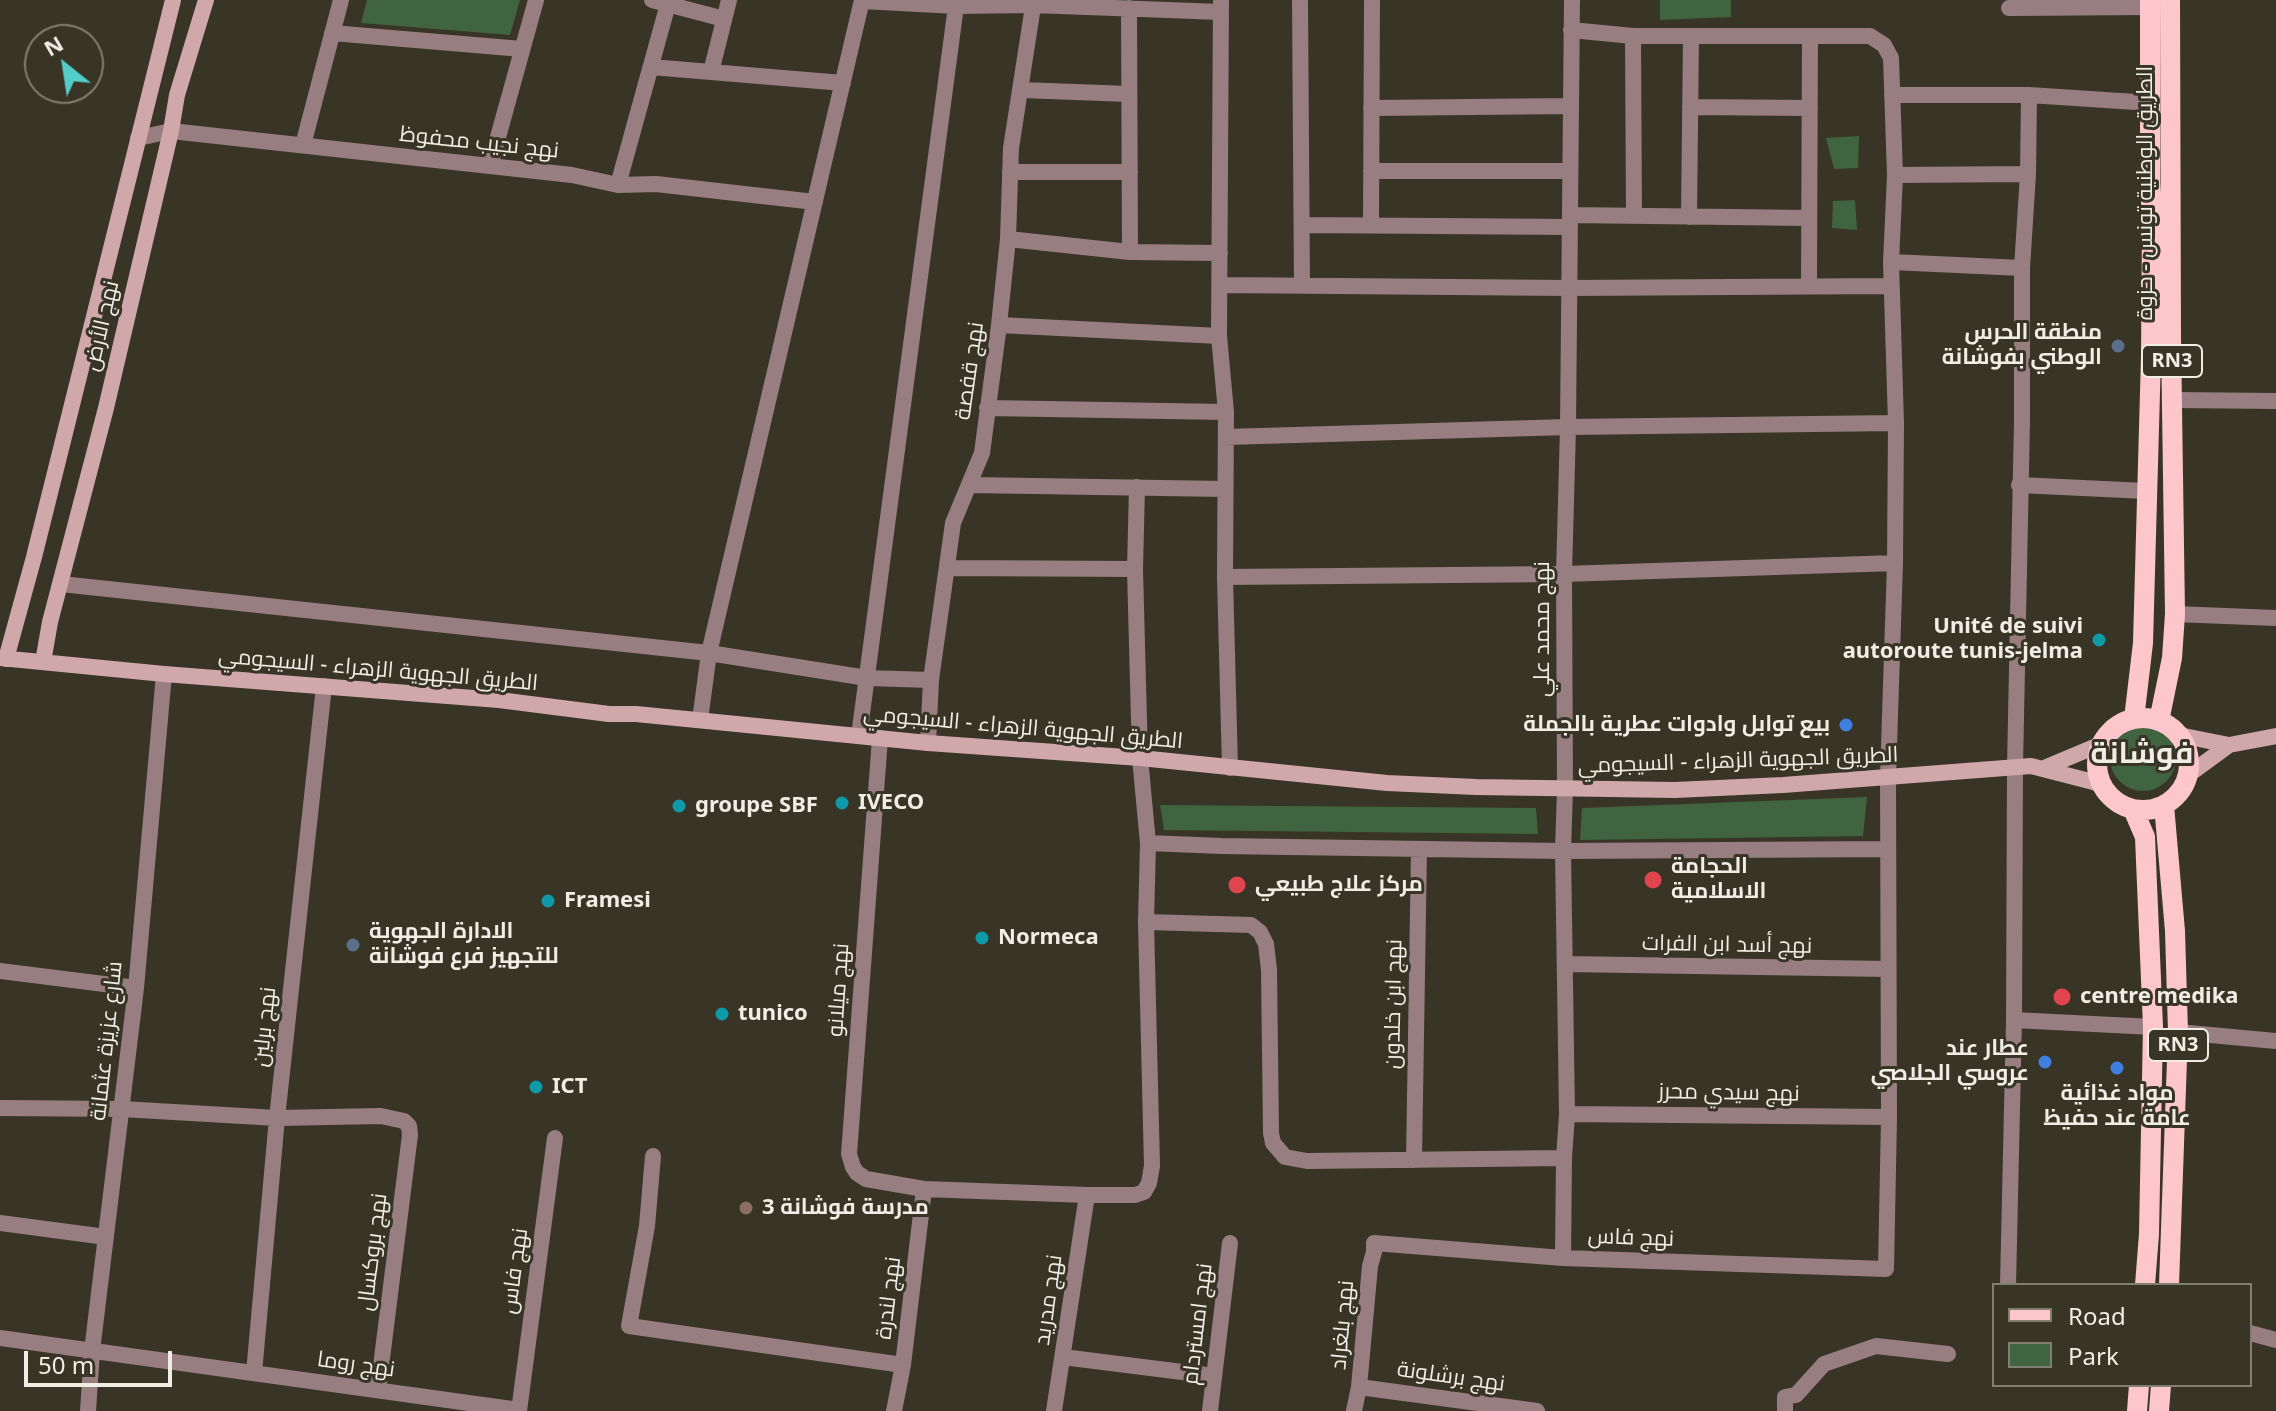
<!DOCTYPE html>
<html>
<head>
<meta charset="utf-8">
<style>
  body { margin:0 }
  #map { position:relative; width:2276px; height:1411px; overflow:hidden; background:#383526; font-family:"Noto Sans",sans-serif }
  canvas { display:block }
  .legend { position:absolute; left:1992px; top:1283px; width:260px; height:104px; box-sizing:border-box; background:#383526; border:2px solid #817f72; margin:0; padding:10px 14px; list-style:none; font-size:24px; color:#efede4 }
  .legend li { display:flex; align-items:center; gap:16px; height:40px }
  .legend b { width:40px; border:2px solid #817f72 }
  .north { position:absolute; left:24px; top:24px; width:80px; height:80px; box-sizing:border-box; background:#383526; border:2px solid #817f72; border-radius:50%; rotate:330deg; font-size:22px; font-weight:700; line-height:32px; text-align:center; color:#efede4 }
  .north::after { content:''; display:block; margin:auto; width:28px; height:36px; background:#53cdc9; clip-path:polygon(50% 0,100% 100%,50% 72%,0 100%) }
  .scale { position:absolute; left:24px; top:1351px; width:148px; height:36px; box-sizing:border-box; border:4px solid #efede4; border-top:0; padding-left:10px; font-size:24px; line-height:28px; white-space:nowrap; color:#efede4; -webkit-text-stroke:6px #383526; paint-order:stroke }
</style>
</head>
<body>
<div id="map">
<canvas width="2276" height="1411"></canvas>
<ul class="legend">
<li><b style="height:10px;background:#fcc6cb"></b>Road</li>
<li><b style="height:22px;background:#406340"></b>Park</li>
</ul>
<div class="north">N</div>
<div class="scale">50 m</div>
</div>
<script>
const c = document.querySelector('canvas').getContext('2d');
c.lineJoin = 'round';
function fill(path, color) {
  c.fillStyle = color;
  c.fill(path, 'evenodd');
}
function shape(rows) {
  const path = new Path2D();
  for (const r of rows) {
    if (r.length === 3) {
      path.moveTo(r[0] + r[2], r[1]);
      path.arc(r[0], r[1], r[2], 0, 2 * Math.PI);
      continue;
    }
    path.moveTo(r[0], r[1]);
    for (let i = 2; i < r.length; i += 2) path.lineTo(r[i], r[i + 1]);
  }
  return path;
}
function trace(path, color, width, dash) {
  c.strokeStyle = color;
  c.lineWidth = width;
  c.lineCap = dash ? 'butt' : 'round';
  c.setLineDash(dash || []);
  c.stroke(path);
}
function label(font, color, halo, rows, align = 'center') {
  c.font = font + ' "Noto Sans",Cairo,sans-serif';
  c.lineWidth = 6;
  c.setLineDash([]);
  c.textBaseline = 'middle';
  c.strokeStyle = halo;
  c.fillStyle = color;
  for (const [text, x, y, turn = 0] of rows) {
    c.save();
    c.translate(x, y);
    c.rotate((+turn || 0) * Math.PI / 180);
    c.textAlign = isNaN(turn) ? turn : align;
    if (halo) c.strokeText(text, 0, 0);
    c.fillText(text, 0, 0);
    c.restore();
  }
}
fill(shape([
  [367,0,520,0,510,35,361,23],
  [1660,0,1731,0,1731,17,1660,20],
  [1859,136,1858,168,1834,169,1826,138],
  [1855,200,1857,230,1832,228,1833,201],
  [2143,758,33],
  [1867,797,1863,836,1580,840,1582,808],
  [1160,805,1536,808,1538,834,1164,830]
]), '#406340');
trace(shape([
  [652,0,724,19],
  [1221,0,1219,336,1226,412,1225,577,1230,768],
  [1300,0,1302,285],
  [862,1,956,6,1033,5,1221,12],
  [1129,8,1130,252],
  [2009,8,2150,7],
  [332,33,522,49],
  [1633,36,1634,216],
  [651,67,843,83],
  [711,72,729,0],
  [1022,90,1129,94],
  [1892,95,2029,95,2151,103],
  [1690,107,1810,108],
  [1371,108,1571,106],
  [138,138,171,131,572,175,618,185,656,184,815,202],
  [303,145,341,0],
  [490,166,536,0],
  [1371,171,1569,171],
  [1010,172,1130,172],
  [1895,175,2028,174],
  [618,185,668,4],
  [1570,215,1809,218],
  [1689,217,1691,36],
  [1302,225,1570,227],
  [1371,225,1372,0],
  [1008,239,1130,252,1220,253],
  [1891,262,2022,268],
  [1220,285,1569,288,1891,286],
  [1809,286,1810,36],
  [999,325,1219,336],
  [2173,400,2276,401],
  [987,408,1226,412],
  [1226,437,1568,427,1896,423],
  [970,485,1225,489],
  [2019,485,2146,491],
  [948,568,1135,569],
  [1225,577,1564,574,1895,563],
  [61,584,709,653,867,678,931,680],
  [2175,614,2276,618],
  [700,720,709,653,862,0],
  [859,736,956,6],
  [880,738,849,1154,853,1167,857,1173,866,1179,924,1189,1087,1195,1135,1195,1144,1192,1149,1183,1152,1166,1146,922,1148,843,1140,758,1135,569,1137,487],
  [928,743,931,680,953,523,982,453,999,325,1008,239,1011,148,1034,0],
  [1148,843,1221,846,1563,851,1888,849],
  [1146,922,1251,925,1260,932,1266,944,1269,970,1271,1133,1273,1143,1285,1157,1307,1161,1564,1158],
  [1565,964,1888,969],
  [0,971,136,988],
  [2014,1020,2153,1027],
  [2178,1032,2276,1041],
  [0,1108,122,1109,277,1118,381,1116,404,1121,409,1126,410,1135,378,1390],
  [1567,1114,1889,1117],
  [653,1156,647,1226,629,1326,903,1365],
  [1414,1160,1419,849],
  [0,1223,106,1237],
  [1563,1258,1564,1158,1567,1114,1563,851,1565,789,1564,574,1568,427,1572,0],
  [2008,1285,2014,1020,2015,767,2022,421,2022,268,2028,174,2029,95],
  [2250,1333,2276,1340],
  [0,1338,519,1410],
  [1063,1357,1214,1376],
  [254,1373,277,1118,324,686],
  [1359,1387,1537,1411],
  [88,1411,92,1351,136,988,164,674],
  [519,1411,555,1138],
  [894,1411,903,1365,924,1189],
  [1054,1411,1087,1195],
  [1210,1411,1230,1243],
  [1354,1411,1359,1387,1370,1266,1374,1252,1374,1243,1563,1258,1886,1269,1889,1117,1888,777,1895,563,1896,423,1891,262,1895,175,1891,58,1884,45,1870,36,1633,36,1571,30],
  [1785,1411,1785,1397,1796,1395,1824,1364,1876,1346,1948,1354]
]), '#987e80', 16);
trace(shape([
  [0,658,164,674,499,700,609,714,636,714,928,743,1140,758,1387,783,1476,787,1675,790,1783,785,2031,766,2101,784],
  [6,659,34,557,173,0],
  [43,662,50,622,106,408,171,131,177,95,206,0],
  [2179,735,2229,745,2276,736],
  [2044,768,2101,744],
  [2188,775,2229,745]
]), '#d0a7ab', 16);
trace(shape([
  [2143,764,46],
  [2134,719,2143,643,2151,356,2152,224,2150,182,2150,0],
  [2159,721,2172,658,2175,614,2171,338,2170,0],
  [2164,805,2175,931,2178,1032,2169,1285],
  [2133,809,2145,837,2153,1027,2149,1234,2145,1285],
  [2137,1411,2139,1385],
  [2159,1411,2161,1385]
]), '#fcc6cb', 20);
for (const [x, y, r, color] of [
  [2118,346,8,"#5c6f8a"],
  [2099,640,8,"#0f9aa8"],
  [1846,725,8,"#3f7fe0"],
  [842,803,8,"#0f9aa8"],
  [679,806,8,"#0f9aa8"],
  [1653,880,10,"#e0444e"],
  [1237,885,10,"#e0444e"],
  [548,901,8,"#0f9aa8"],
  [982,938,8,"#0f9aa8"],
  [353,945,8,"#5c6f8a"],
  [2062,997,10,"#e0444e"],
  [722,1014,8,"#0f9aa8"],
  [2045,1062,8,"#3f7fe0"],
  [2117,1068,8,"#3f7fe0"],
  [536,1087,8,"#0f9aa8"],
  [746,1208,8,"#8d6e63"]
]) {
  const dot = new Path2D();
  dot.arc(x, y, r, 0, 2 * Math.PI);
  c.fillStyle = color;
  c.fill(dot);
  trace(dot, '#383526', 3);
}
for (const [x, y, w] of [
  [2172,361,60],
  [2178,1045,60]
]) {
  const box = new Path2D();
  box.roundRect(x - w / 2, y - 16, w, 32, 6);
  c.fillStyle = '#383526';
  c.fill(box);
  trace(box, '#efede4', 2);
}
label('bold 20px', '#efede4', null, [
  ["RN3",2172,361],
  ["RN3",2178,1045]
]);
label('22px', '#efede4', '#383526', [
  ["نهج نجيب محفوظ",479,143,6],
  ["الطريق الوطنية تونس - حزوة",2146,193,-90],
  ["نهج الأرض",102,326,-77],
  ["نهج قفصة",970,371,-82],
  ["نهج محمد علي",1543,629,-90],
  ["الطريق الجهوية الزهراء - السيجومي",378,670,5],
  ["الطريق الجهوية الزهراء - السيجومي",1023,728,5],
  ["الطريق الجهوية الزهراء - السيجومي",1738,761,-2],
  ["نهج أسد ابن الفرات",1727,945,1],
  ["نهج ميلانو",839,990,-86],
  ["نهج ابن خلدون",1394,1004,-89],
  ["نهج برلين",265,1027,-84],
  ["شارع عزيزة عثمانة",107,1041,-84],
  ["نهج سيدي محرز",1729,1093,1],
  ["نهج فاس",1631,1238,2],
  ["نهج بروكسال",373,1252,-83],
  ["نهج فاس",515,1271,-82],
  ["نهج لندرة",889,1298,-83],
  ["نهج مدريد",1049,1300,-82],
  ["نهج امستردام",1198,1324,-83],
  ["نهج بلغراد",1343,1325,-85],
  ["نهج روما",356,1365,8],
  ["نهج برشلونة",1451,1377,8]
]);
label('bold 22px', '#efede4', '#383526', [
  ["منطقة الحرس",2102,333,"right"],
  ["الوطني بفوشانة",2102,358,"right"],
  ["Unité de suivi",2083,627,"right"],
  ["autoroute tunis-jelma",2083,652,"right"],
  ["بيع توابل وادوات عطرية بالجملة",1830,725,"right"],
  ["IVECO",858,803],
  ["groupe SBF",695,806],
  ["الحجامة",1671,867],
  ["الاسلامية",1671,892],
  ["مركز علاج طبيعي",1255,885],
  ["Framesi",564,901],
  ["الادارة الجهوية",369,932],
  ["للتجهيز فرع فوشانة",369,957],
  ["Normeca",998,938],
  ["centre medika",2080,997],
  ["tunico",738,1014],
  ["عطار عند",2029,1049,"right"],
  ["عروسي الجلاصي",2029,1074,"right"],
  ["ICT",552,1087],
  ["مواد غذائية",2117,1094,"center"],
  ["عامة عند حفيظ",2117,1119,"center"],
  ["مدرسة فوشانة 3",762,1208]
], 'left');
label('bold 30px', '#efede4', '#383526', [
  ["فوشانة",2142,754]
]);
</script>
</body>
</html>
